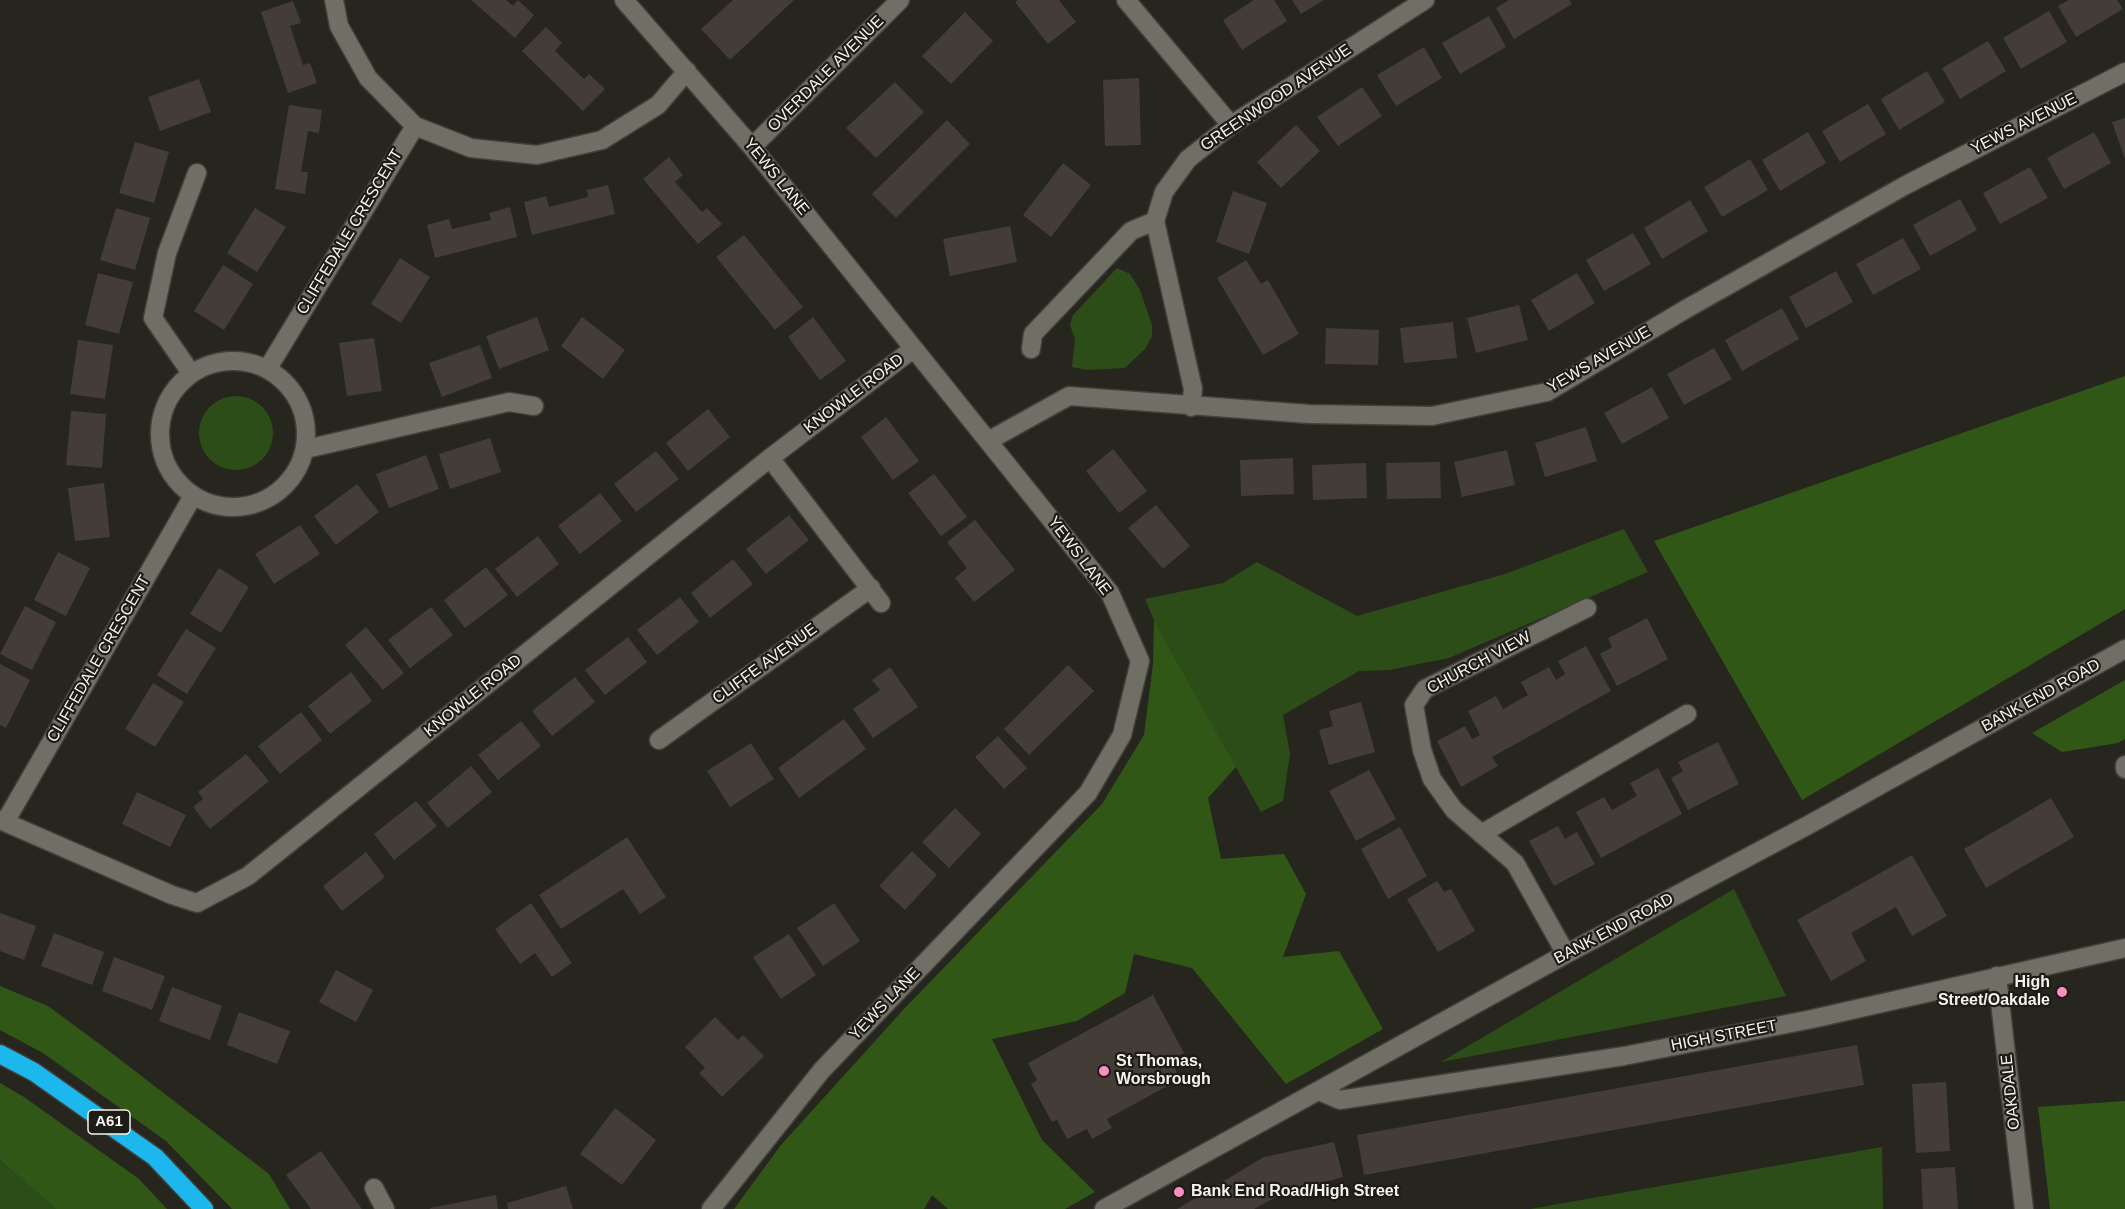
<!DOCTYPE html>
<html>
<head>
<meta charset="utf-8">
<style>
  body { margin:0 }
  canvas { display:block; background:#26251e }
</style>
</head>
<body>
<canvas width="2125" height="1209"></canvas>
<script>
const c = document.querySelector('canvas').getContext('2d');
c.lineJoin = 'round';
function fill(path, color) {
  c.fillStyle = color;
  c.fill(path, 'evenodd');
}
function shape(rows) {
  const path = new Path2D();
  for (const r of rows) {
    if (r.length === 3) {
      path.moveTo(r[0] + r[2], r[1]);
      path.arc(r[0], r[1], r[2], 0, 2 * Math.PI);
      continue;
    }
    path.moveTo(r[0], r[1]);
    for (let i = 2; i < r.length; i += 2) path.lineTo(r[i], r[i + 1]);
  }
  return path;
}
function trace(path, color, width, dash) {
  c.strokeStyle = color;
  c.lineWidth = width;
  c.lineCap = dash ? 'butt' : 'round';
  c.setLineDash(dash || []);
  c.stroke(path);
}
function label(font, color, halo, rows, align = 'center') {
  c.font = font + ' Helvetica,sans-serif';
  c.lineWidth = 4.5;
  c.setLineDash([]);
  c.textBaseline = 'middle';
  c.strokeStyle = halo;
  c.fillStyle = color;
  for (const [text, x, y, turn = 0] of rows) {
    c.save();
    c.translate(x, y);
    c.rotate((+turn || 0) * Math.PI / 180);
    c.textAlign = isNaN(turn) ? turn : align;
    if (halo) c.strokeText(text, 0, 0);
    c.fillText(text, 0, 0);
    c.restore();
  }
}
fill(shape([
  [1117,268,1130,274,1140,290,1152,325,1152,336,1145,349,1125,368,1087,370,1072,367,1075,339,1070,325,1073,315],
  [236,433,37],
  [1624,529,1648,572,1449,658,1389,670,1359,671,1283,715,1290,754,1283,801,1261,812,1154,620,1145,599,1223,583,1257,562,1357,616,1505,574],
  [1734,889,1786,996,1441,1062],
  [1882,1147,1883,1209,1530,1209],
  [0,1160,56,1209,0,1209]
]), '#2d4d18');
fill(shape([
  [2125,376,2125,609,1802,800,1654,541],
  [1154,620,1236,767,1208,798,1221,859,1284,854,1306,894,1283,957,1339,951,1383,1029,1286,1084,1192,968,1134,954,1125,993,1077,1021,992,1039,1042,1140,1095,1192,1065,1209,948,1209,932,1195,924,1209,734,1209,781,1145,904,1009,1102,804,1144,735,1153,664],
  [2125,680,2125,739,2118,743,2062,752,2032,733],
  [0,986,48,1006,105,1048,269,1174,290,1209,232,1209,166,1141,43,1053,0,1030],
  [0,1083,24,1097,139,1179,167,1209,56,1209,0,1160],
  [2125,1101,2125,1209,2050,1209,2038,1107]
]), '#315717');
fill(shape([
  [471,0,506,0,513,6,518,0,534,15,515,38],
  [733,0,794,0,730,60,701,29],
  [1018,0,1059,0,1076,22,1048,44,1015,2],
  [1254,0,1274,0,1287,21,1242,50,1223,20],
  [1292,0,1324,0,1301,14],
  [1509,0,1569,0,1572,4,1514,39,1496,8],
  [2069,0,2117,0,2123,9,2076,37,2058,6],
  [293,1,301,23,290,26,303,65,310,63,317,83,288,93,261,12],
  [2049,11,2067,42,2021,69,2003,38],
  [965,12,993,41,951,84,922,56],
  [1489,16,1506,47,1460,74,1442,43],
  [546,27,562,43,555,51,584,79,589,74,605,89,583,111,522,51],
  [1988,41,2006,71,1960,99,1942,68],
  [1424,47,1442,78,1396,106,1377,75],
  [1927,71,1945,102,1899,130,1881,99],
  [1139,78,1141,145,1105,146,1103,80],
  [199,79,211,112,160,131,148,97],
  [895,82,924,112,876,158,846,128],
  [1362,87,1382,116,1338,146,1317,117],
  [1868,104,1886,134,1840,162,1822,131],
  [289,105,322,110,319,133,308,131,301,172,308,172,305,194,275,189],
  [2125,118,2125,159,2112,122],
  [947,120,970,144,896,218,872,194],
  [1296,125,1320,151,1281,188,1257,162],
  [1808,132,1826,163,1780,191,1762,160],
  [2094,132,2111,163,2064,189,2047,158],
  [135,142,169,152,154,203,119,193],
  [669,157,683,175,675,182,702,212,707,208,722,224,698,244,643,179],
  [1750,159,1768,190,1722,217,1704,187],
  [1063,163,1091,185,1051,237,1023,215],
  [2030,167,2048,198,2000,224,1983,193],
  [608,185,615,214,532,235,524,202,546,196,549,207,588,197,587,190],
  [1233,191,1267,203,1249,254,1216,242],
  [1960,199,1977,230,1930,256,1913,225],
  [1690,200,1708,231,1662,259,1644,228],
  [510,207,517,237,435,258,427,225,449,219,452,229,491,220,489,213],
  [116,208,150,218,135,270,100,260],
  [255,208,286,227,257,272,227,253],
  [1010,226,1017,262,950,276,943,239],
  [1633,233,1651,264,1604,291,1586,260],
  [744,235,803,307,775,330,716,257],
  [1903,238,1921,269,1873,295,1856,264],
  [400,258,430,277,401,323,371,304],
  [1246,260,1261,284,1268,280,1299,334,1263,355,1217,278],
  [223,265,253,284,224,330,194,311],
  [1836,271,1853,302,1806,328,1789,297],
  [98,273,133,282,119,334,85,325],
  [1577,273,1595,303,1549,331,1531,300],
  [1519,305,1528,340,1476,353,1467,318],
  [1782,308,1799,339,1742,371,1725,340],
  [537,317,549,350,499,369,486,336],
  [582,317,625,350,603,379,561,346],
  [813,317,846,361,820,380,788,337],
  [1453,322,1457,358,1404,363,1400,328],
  [1326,328,1379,330,1378,365,1325,364],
  [374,338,382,391,347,396,339,343],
  [78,340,113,345,105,399,70,394],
  [480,345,492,378,442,397,429,363],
  [1714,348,1732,379,1684,405,1667,374],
  [1652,387,1669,418,1622,444,1604,413],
  [708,409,730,437,688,471,666,443],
  [71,411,106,414,102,468,66,465],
  [886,417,919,461,893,480,861,437],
  [1586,427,1597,461,1545,477,1535,443],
  [490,438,501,472,450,489,439,454],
  [1113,449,1147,491,1119,513,1086,471],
  [1507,450,1515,485,1462,497,1454,462],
  [656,451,679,479,636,512,614,484],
  [426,455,439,489,389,508,376,474],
  [1293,458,1294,494,1241,496,1240,460],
  [1440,462,1441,498,1387,499,1386,463],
  [1366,463,1367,498,1313,500,1312,465],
  [934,474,967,517,941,536,908,493],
  [104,483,110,537,75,541,68,488],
  [357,484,379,512,336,545,314,516],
  [600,493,622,521,580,554,558,526],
  [1156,505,1190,546,1163,569,1128,528],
  [789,515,809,540,766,574,746,549],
  [975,520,1015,570,974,602,955,578,967,568,947,542],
  [300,525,320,554,274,584,255,554],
  [538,536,559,564,517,597,495,569],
  [58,552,90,568,66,616,34,600],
  [733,559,753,584,710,618,691,593],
  [486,567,508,595,465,628,444,600],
  [219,568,249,587,221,633,190,614],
  [680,597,699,622,657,655,637,630],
  [25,606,56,622,32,670,0,654],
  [431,607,453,635,410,668,388,640],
  [1647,618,1668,659,1617,686,1600,654,1612,647,1608,638],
  [366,627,404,673,383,690,345,645],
  [186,629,216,648,187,694,157,675],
  [628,637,647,662,605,695,585,670],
  [1586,646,1611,691,1492,757,1498,766,1461,787,1437,741,1465,726,1472,739,1480,735,1468,711,1496,696,1503,709,1528,695,1521,682,1549,667,1556,680,1565,674,1558,661],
  [0,664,30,680,6,728,0,725],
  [1068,665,1094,691,1029,755,1004,729],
  [890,667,918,707,873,738,853,709,880,690,872,680],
  [351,672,372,701,330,734,308,706],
  [575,677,595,702,552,736,532,711],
  [153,683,184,702,155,747,125,729],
  [1361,702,1375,752,1329,765,1319,730,1333,726,1329,711],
  [301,712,322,740,280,774,258,746],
  [844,719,866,749,799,798,778,768],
  [521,721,541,746,498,780,478,755],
  [998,736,1027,768,1004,789,975,757],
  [1718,742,1739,784,1688,810,1671,778,1683,771,1678,762],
  [751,743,774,779,730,807,707,771],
  [246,754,269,781,210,829,193,807,203,799,198,792],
  [471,766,492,792,448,828,427,803],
  [1658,768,1682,814,1601,858,1576,812,1604,797,1612,810,1637,796,1630,783],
  [1369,770,1396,819,1356,841,1329,791],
  [137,792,186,815,170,847,122,824],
  [2051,798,2074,837,1986,888,1964,849],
  [416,801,437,826,394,860,374,834],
  [955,808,981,834,949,868,922,842],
  [1558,826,1565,839,1577,832,1595,864,1554,886,1529,841],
  [1400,827,1427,876,1388,899,1361,849],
  [627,837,666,897,640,914,623,889,561,929,539,895],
  [912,851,937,875,905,910,879,886],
  [366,852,385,877,342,911,323,886],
  [1912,855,1947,916,1912,936,1896,907,1851,933,1866,961,1831,981,1797,920],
  [1437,881,1444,892,1451,889,1475,931,1438,952,1407,899],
  [531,903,572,963,552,977,535,953,520,964,495,929],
  [834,903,860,941,823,966,797,928],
  [0,913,36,926,24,960,0,951],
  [54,933,104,952,92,985,41,966],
  [789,934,816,975,781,999,753,957],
  [114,957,165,976,152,1010,102,991],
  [336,970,373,990,356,1022,319,1002],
  [172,987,222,1006,210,1040,159,1021],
  [1153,995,1184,1053,1171,1060,1180,1079,1107,1119,1112,1128,1092,1139,1087,1129,1067,1139,1057,1120,1052,1122,1031,1084,1037,1080,1028,1063],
  [239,1012,290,1031,277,1064,227,1045],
  [715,1017,738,1040,743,1035,764,1056,722,1097,699,1073,705,1068,685,1047],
  [1857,1045,1864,1085,1364,1175,1357,1135],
  [1946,1082,1950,1151,1916,1153,1912,1084],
  [615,1108,656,1140,622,1185,580,1154],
  [1334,1142,1343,1177,1282,1194,1254,1209,1177,1209,1264,1157],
  [321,1151,333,1168,362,1209,311,1209,286,1175],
  [1955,1167,1958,1209,1923,1209,1921,1169],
  [566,1186,573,1209,508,1209,507,1203],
  [496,1195,498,1209,430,1209,430,1208]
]), '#433c37');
const minor = shape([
  [334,0,339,26,368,78,415,126,471,148,537,155,602,140,658,105,687,71],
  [624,0,752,147,1110,593,1140,661,1122,735,1088,793,822,1070,711,1209],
  [1126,0,1231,125],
  [752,147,900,0],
  [1031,349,1033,334,1131,231,1155,221],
  [233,434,73],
  [268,368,415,126],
  [191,373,153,318,167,253,197,173],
  [1191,407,1193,389,1155,221,1164,192,1188,159,1231,125,1425,0],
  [988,441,1069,396,1309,414,1432,416,1547,392,1686,309,1904,186,2125,72],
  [306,449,509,402,534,406],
  [770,458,881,603],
  [659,740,871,588],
  [2125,765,2125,769],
  [0,820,172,895,197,903,248,876,770,458,913,349],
  [5,822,193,496],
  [1481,834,1687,714],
  [1566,954,1515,863,1454,810,1432,779,1422,750,1414,705,1425,689,1587,608],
  [1997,976,2024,1209],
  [1321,1092,1340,1100,1624,1056,1812,1019,2125,948],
  [374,1188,385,1209],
  [1104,1209,1566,954,1812,823,2125,649]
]);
const highway = shape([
  [0,1054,34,1072,155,1157,204,1209]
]);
trace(minor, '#41403b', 21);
trace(highway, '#41403b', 21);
trace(minor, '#706f66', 18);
trace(highway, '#1cb8ed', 18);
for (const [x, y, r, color] of [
  [2062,992,6,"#fc8fc2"],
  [1104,1071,6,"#fc8fc2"],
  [1179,1192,6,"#fc8fc2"]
]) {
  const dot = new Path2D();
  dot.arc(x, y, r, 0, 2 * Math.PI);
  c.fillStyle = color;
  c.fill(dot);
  trace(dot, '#1d1b15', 2);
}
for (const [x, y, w] of [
  [109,1122,42]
]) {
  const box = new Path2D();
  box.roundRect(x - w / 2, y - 12, w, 24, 4.5);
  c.fillStyle = '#1d1b15';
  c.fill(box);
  trace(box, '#f4f3ee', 1.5);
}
label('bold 15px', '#f4f3ee', null, [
  ["A61",109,1122]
]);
label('16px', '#f4f3ee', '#1d1b15', [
  ["OVERDALE AVENUE",826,74,-45],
  ["GREENWOOD AVENUE",1276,98,-34],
  ["YEWS AVENUE",2024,124,-27],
  ["YEWS LANE",776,177,51],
  ["CLIFFEDALE CRESCENT",350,232,-59],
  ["YEWS AVENUE",1599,360,-30],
  ["KNOWLE ROAD",854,394,-37],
  ["YEWS LANE",1079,556,53],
  ["CLIFFEDALE CRESCENT",99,659,-60],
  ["CHURCH VIEW",1479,663,-28],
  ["CLIFFE AVENUE",765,664,-36],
  ["KNOWLE ROAD",473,696,-39],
  ["BANK END ROAD",2041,696,-29],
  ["BANK END ROAD",1614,929,-28],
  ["YEWS LANE",885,1004,-46],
  ["HIGH STREET",1724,1036,-11],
  ["OAKDALE",2011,1092,-96]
]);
label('bold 16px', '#f4f3ee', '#1d1b15', [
  ["High",2050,983,"right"],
  ["Street/Oakdale",2050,1001,"right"],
  ["St Thomas,",1116,1062],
  ["Worsbrough",1116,1080],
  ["Bank End Road/High Street",1191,1192]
], 'left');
</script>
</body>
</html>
